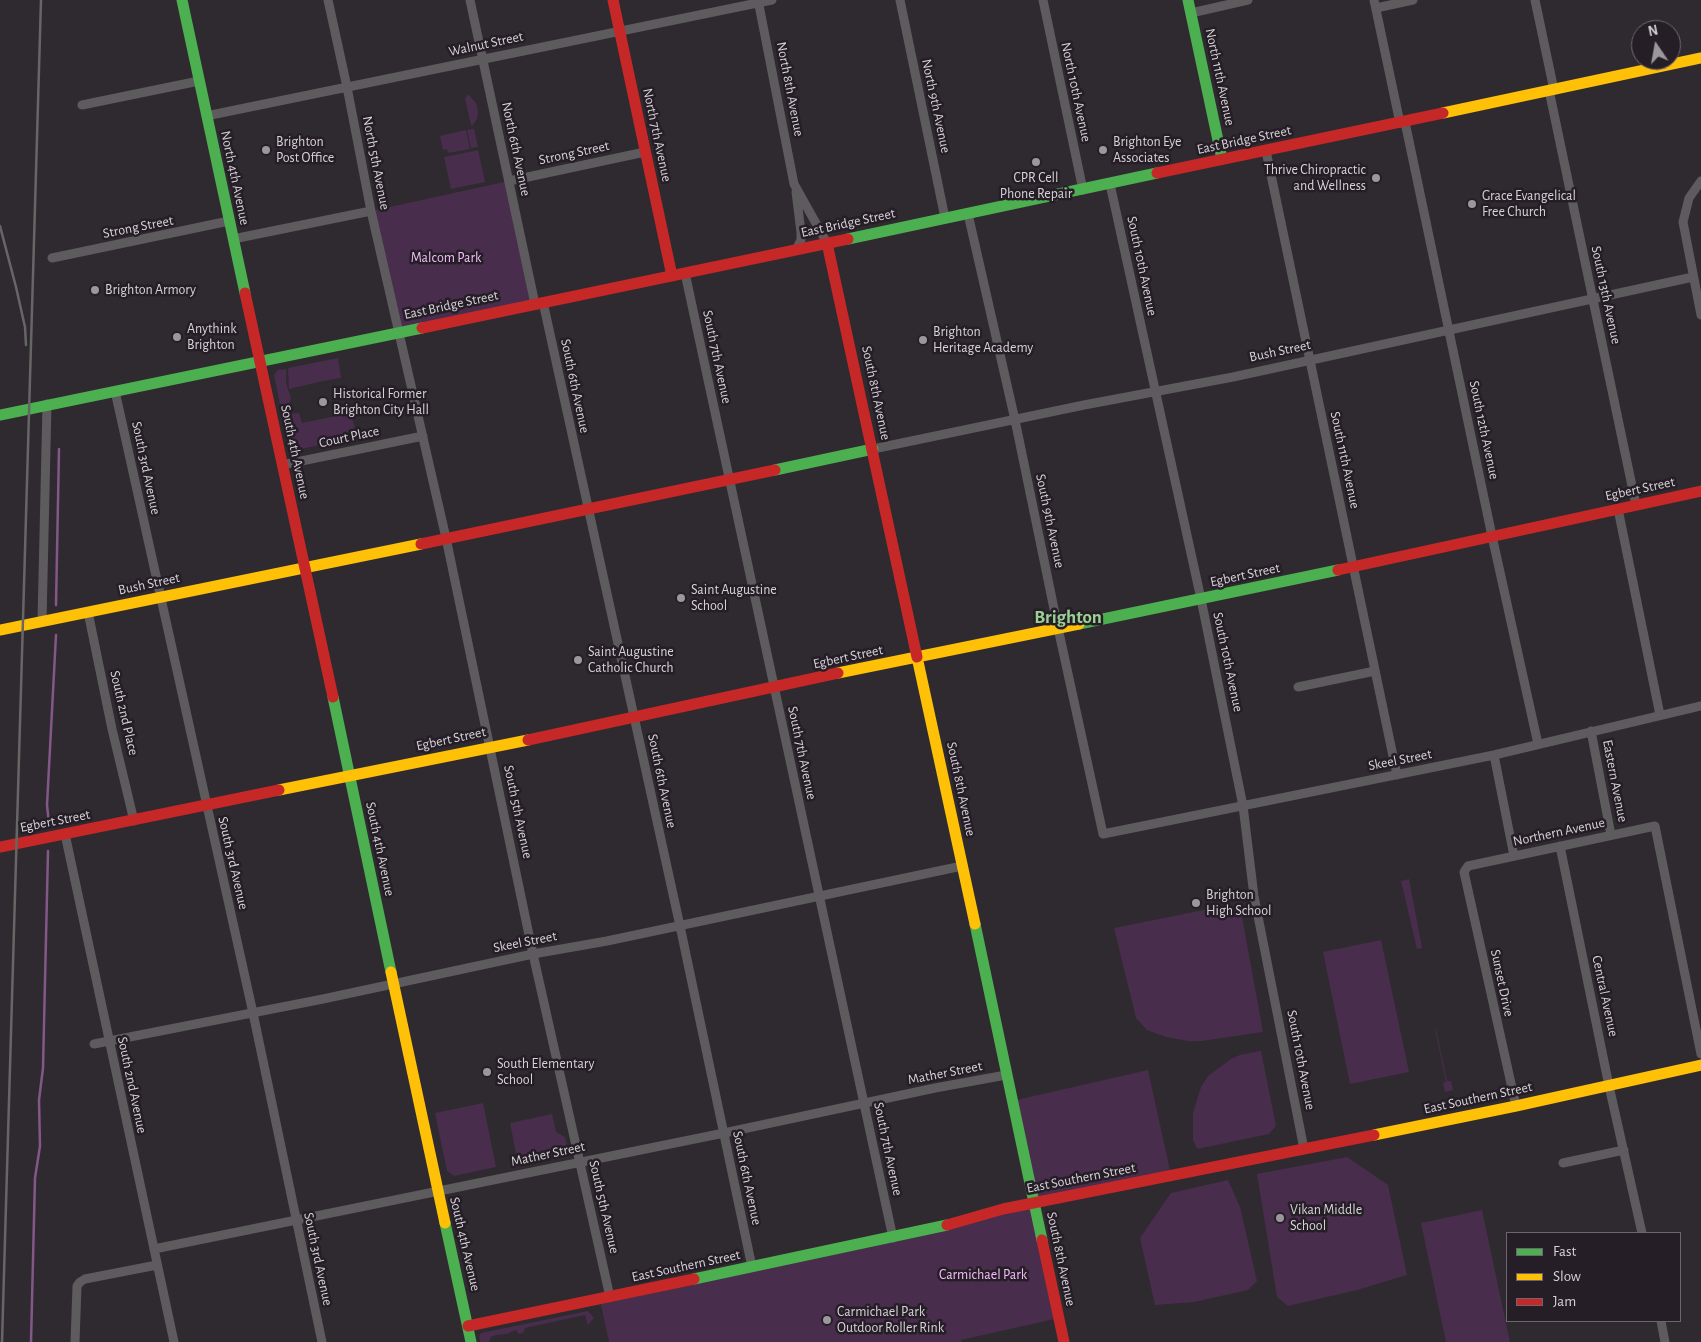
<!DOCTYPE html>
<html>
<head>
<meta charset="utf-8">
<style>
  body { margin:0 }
  #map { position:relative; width:1701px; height:1342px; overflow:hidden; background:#2f2a2f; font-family:"Alegreya Sans",sans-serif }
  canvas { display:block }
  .legend { position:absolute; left:1506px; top:1232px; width:175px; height:90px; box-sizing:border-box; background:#261e27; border:1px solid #6d666e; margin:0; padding:6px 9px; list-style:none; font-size:15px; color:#d7d2d8 }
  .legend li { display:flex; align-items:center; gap:10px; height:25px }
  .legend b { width:25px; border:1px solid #6d666e }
  .north { position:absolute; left:1631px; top:20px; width:50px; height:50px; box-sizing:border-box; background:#261e27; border:1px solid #6d666e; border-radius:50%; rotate:348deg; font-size:14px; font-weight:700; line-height:20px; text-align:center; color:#d7d2d8 }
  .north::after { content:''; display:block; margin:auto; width:18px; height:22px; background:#9c979d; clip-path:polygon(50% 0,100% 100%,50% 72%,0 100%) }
</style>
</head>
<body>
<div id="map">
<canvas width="1701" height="1342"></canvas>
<ul class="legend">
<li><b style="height:6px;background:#4caf50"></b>Fast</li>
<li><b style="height:6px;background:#ffc107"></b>Slow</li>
<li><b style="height:6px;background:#c62828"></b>Jam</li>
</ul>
<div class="north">N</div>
</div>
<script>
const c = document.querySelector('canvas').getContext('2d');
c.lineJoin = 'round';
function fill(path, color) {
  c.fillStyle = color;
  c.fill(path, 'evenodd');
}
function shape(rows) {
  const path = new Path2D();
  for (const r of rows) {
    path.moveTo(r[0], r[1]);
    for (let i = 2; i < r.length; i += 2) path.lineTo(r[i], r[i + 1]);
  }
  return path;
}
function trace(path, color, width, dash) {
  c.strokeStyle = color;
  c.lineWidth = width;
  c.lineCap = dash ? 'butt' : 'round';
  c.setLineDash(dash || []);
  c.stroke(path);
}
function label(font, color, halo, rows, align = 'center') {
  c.font = font + ' "Alegreya Sans",sans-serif';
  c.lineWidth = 5;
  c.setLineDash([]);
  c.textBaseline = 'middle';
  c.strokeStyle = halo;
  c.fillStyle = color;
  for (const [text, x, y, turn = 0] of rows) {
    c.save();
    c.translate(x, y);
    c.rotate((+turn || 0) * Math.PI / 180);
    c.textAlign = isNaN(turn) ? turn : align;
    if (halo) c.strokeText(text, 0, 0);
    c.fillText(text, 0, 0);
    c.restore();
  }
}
fill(shape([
  [468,94,476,103,478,111,477,119,472,126,471,125,465,99],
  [474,129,478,147,471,148,467,130],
  [466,130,470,149,448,153,447,149,443,150,440,136],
  [478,150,485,182,451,189,444,157],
  [509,181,535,304,399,332,371,211],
  [338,358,341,378,323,381,289,389,288,368],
  [286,369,286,383,291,398,289,404,280,404,274,375,278,370],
  [281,405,287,406,289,414,299,413,302,423,351,413,357,437,301,449,298,454,293,454,290,451],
  [1409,879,1422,948,1417,949,1401,881],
  [1229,905,1241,911,1263,1032,1202,1041,1188,1041,1166,1037,1147,1030,1136,1018,1114,928],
  [1381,940,1409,1072,1350,1084,1323,952],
  [1435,1029,1436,1029,1447,1081,1451,1081,1453,1090,1445,1092,1443,1083,1446,1082],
  [1261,1051,1276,1126,1269,1134,1197,1149,1193,1140,1193,1113,1201,1087,1208,1076,1231,1059,1240,1055],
  [1148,1070,1171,1175,1034,1203,1059,1318,961,1340,961,1342,609,1342,600,1300,1034,1203,1012,1101],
  [483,1103,496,1167,454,1176,447,1171,435,1113],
  [552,1114,556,1132,565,1137,568,1151,566,1153,518,1163,510,1123],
  [1347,1157,1388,1185,1407,1275,1357,1290,1288,1306,1277,1297,1257,1174],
  [1228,1180,1240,1207,1257,1281,1248,1290,1194,1302,1155,1305,1140,1238,1171,1193],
  [1482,1210,1510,1342,1446,1342,1421,1223],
  [588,1311,594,1318,588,1325,585,1315,525,1328,524,1332,520,1334,518,1333,516,1330,507,1334,496,1335,491,1337,489,1342,480,1342,479,1336,481,1333]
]), '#482d4c');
trace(shape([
  [56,605,59,449],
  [49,824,47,805,56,635],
  [31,1342,35,1178,40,1146,39,1100,43,1068,48,851]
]), '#835889', 2.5);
trace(shape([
  [328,0,347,87,371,211,446,538,533,954,610,1297],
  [470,0,535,304],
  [758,0,794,184,827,243],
  [900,0,945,218],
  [1043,0,1083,190],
  [1374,0,1400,123],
  [1535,0,1554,90],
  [1376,8,1413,0],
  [1191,13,1248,0],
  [1549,90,1636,505],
  [82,105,199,81],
  [206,116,772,0],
  [1405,122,1492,536,1538,744],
  [1266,151,1397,775],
  [509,181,645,152],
  [1701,181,1689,198,1683,222,1701,315],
  [1110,184,1201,599,1243,806,1254,896,1304,1149],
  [796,192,801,232,801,240,796,250],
  [968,214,1015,420,1058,628,1103,834,1494,755,1701,706],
  [233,239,371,211],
  [52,258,229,221],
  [685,273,893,1238],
  [543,302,680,926,752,1267],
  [115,391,253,1013,322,1342],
  [873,449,1084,405,1233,377,1693,277],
  [282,465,423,436],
  [1618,509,1660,715],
  [88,612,112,729,134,821],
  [42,621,47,404],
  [1298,687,1375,671],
  [1591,731,1611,835],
  [1494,755,1514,856],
  [65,834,174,1342],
  [1560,846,1609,1086,1642,1233],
  [94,1044,323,999,533,954,607,941,962,866],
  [1516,1106,1464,872,1468,866,1655,826,1701,1054],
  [1563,1163,1624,1150],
  [154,1249,724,1133,935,1088,1006,1075],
  [1661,1321,1665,1342],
  [75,1342,77,1286,80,1282,85,1279,157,1265]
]), '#5e5b5e', 9);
trace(shape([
  [182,0,245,293],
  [1188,0,1222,159],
  [848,239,1157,173],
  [0,415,422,328],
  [775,470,873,449],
  [1079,624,1338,570],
  [333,697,391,972],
  [975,924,1042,1240],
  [445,1223,471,1342],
  [694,1279,947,1225]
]), '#4caf50', 11);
trace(shape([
  [1443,113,1701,58],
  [0,630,421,544],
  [917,657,975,924],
  [838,673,1079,624],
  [279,790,528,740],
  [391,972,445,1223],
  [1374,1135,1516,1106,1701,1065]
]), '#ffc107', 11);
trace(shape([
  [613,0,672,276],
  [1157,173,1443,113],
  [827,243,917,657],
  [245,293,333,697],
  [422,328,848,239],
  [421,544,775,470],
  [1338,570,1701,491],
  [528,740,838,673],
  [0,847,279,790],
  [947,1225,1003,1209,1374,1135],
  [1042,1240,1064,1342],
  [468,1326,694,1279]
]), '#c62828', 11);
trace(shape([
  [0,226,16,287,25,327,26,345],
  [2,1342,41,0]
]), '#676667', 2.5);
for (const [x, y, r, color] of [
  [266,150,5,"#9c979d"],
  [1103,150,5,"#9c979d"],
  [1036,162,5,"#9c979d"],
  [1376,178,5,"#9c979d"],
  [1472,204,5,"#9c979d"],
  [95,290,5,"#9c979d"],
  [177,337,5,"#9c979d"],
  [923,340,5,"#9c979d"],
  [323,402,5,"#9c979d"],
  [681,598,5,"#9c979d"],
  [578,660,5,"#9c979d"],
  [1196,903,5,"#9c979d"],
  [487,1072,5,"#9c979d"],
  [1280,1218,5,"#9c979d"],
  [827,1320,5,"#9c979d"]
]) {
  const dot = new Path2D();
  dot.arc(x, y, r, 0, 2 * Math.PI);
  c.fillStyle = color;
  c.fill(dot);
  trace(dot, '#261e27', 2);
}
label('14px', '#d7d2d8', '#261e27', [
  ["Walnut Street",486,44,-12],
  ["North 11th Avenue",1220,77,78],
  ["North 8th Avenue",790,89,79],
  ["North 10th Avenue",1076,92,78],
  ["North 9th Avenue",936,106,78],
  ["North 7th Avenue",657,135,78],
  ["East Bridge Street",1244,140,-12],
  ["North 6th Avenue",516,149,78],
  ["Strong Street",574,153,-12],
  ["North 5th Avenue",376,163,79],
  ["North 4th Avenue",235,178,78],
  ["East Bridge Street",848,223,-12],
  ["Strong Street",138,227,-11],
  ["South 10th Avenue",1142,266,78],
  ["South 13th Avenue",1606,295,78],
  ["East Bridge Street",451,305,-12],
  ["Bush Street",1280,351,-12],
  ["South 7th Avenue",717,357,78],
  ["South 6th Avenue",575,386,78],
  ["South 8th Avenue",876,393,78],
  ["South 12th Avenue",1484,430,78],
  ["Court Place",349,437,-12],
  ["South 4th Avenue",295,452,78],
  ["South 11th Avenue",1345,460,78],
  ["South 3rd Avenue",146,468,78],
  ["Egbert Street",1640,489,-12],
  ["South 9th Avenue",1050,521,78],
  ["Egbert Street",1245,575,-12],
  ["Bush Street",149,584,-12],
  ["Egbert Street",848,657,-12],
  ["South 10th Avenue",1228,662,78],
  ["South 2nd Place",124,713,77],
  ["Egbert Street",451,739,-12],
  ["South 7th Avenue",802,753,78],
  ["Skeel Street",1400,760,-11],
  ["South 6th Avenue",662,781,78],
  ["Eastern Avenue",1615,781,79],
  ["South 8th Avenue",961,789,78],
  ["South 5th Avenue",518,812,78],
  ["Egbert Street",55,821,-11],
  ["Northern Avenue",1559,832,-12],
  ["South 4th Avenue",380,849,78],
  ["South 3rd Avenue",233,863,77],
  ["Skeel Street",525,942,-11],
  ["Sunset Drive",1502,983,78],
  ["Central Avenue",1605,996,78],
  ["South 10th Avenue",1301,1060,79],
  ["Mather Street",945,1073,-11],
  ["South 2nd Avenue",132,1085,78],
  ["East Southern Street",1478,1098,-12],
  ["South 7th Avenue",888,1149,78],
  ["Mather Street",548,1154,-12],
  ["South 6th Avenue",747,1178,78],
  ["East Southern Street",1081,1178,-11],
  ["South 5th Avenue",604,1207,77],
  ["South 4th Avenue",465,1244,77],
  ["South 3rd Avenue",318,1259,78],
  ["South 8th Avenue",1061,1259,78],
  ["East Southern Street",686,1266,-12]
]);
label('14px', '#d7d2d8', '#261e27', [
  ["Brighton",276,142],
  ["Post Office",276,158],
  ["Brighton Eye",1113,142],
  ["Associates",1113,158],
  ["Thrive Chiropractic",1366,170,"right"],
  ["and Wellness",1366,186,"right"],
  ["CPR Cell",1036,178,"center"],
  ["Phone Repair",1036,194,"center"],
  ["Grace Evangelical",1482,196],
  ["Free Church",1482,212],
  ["Brighton Armory",105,290],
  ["Anythink",187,329],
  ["Brighton",187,345],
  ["Brighton",933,332],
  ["Heritage Academy",933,348],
  ["Historical Former",333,394],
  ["Brighton City Hall",333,410],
  ["Saint Augustine",691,590],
  ["School",691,606],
  ["Saint Augustine",588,652],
  ["Catholic Church",588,668],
  ["Brighton",1206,895],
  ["High School",1206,911],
  ["South Elementary",497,1064],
  ["School",497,1080],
  ["Vikan Middle",1290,1210],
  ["School",1290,1226],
  ["Carmichael Park",837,1312],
  ["Outdoor Roller Rink",837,1328]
], 'left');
label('14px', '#f6bffe', '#261e27', [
  ["Malcom Park",446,258],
  ["Carmichael Park",983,1275]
]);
label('bold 19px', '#9bd195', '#261e27', [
  ["Brighton",1068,617]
]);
</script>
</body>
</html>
